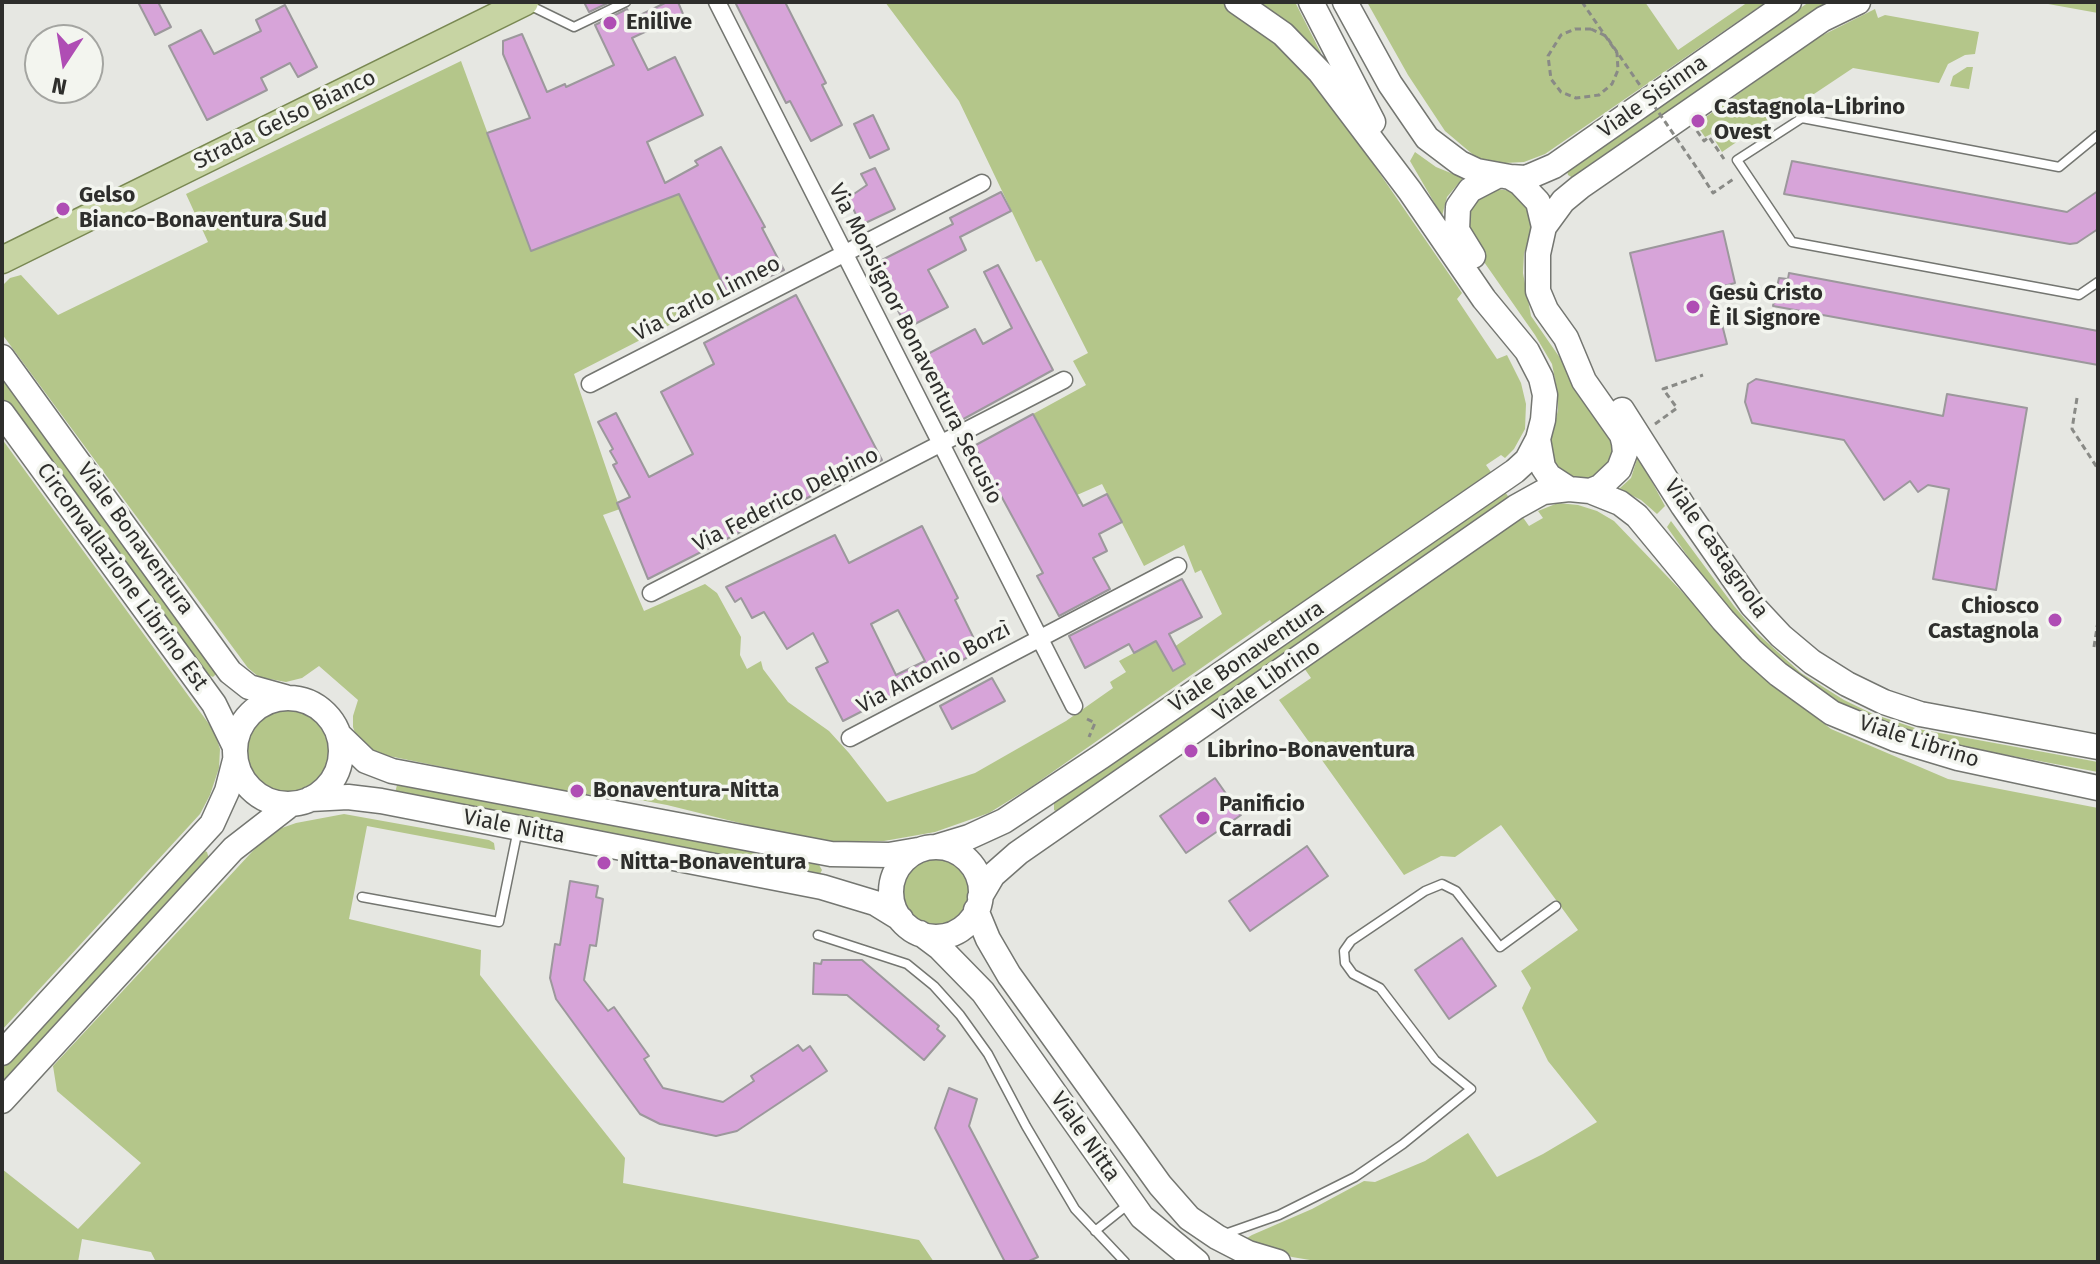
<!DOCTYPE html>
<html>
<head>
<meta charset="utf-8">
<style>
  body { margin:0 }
  #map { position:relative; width:2100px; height:1264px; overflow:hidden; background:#e6e7e2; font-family:"Fira Sans",sans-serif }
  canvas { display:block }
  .frame { position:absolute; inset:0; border:4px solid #2e2e2c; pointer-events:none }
  .north { position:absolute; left:24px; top:24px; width:80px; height:80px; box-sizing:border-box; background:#f3f5ef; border:2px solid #a4a5a1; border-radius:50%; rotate:192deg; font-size:22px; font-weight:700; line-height:32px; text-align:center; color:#2e2e2c }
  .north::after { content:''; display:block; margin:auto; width:28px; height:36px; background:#af4db4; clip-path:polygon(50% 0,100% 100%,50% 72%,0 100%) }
</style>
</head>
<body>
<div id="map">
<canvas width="2100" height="1264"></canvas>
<div class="frame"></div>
<div class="north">N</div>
</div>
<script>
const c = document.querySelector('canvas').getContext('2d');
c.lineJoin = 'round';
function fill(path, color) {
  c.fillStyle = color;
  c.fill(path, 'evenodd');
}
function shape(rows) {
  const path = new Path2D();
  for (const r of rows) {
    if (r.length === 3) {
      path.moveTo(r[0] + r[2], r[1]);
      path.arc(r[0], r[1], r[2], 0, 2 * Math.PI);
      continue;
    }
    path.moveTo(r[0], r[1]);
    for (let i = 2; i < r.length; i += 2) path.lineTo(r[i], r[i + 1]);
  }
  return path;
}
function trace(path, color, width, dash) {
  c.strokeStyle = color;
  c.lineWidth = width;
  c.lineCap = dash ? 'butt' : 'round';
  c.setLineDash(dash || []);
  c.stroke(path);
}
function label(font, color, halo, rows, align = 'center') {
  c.font = font + ' "Fira Sans",sans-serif';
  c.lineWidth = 7;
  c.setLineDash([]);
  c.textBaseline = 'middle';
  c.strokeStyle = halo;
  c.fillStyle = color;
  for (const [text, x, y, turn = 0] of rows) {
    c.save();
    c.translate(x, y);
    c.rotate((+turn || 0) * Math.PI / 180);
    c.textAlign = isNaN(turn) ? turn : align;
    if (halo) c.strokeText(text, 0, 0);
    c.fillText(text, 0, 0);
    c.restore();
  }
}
fill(shape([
  [885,2,1235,2,1314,78,1462,293,1457,299,1497,359,1507,355,1521,383,1526,404,1525,429,1514,449,1505,458,1501,455,1486,465,1529,526,1543,518,1538,511,1558,503,1578,505,1597,511,1614,521,1763,676,1831,729,1948,779,2098,808,2098,1262,1322,1262,1292,1257,1248,1243,1247,1238,1252,1235,1312,1209,1364,1181,1375,1182,1425,1161,1468,1133,1497,1177,1543,1154,1597,1122,1548,1061,1522,1008,1531,988,1521,971,1578,930,1501,825,1455,857,1441,856,1404,875,1279,700,1311,678,1293,652,1057,812,1054,810,1054,802,1285,642,1270,620,1031,787,989,813,935,832,884,841,836,842,776,832,667,805,624,797,570,793,379,754,366,749,357,739,353,727,353,716,358,700,319,666,302,678,286,682,259,677,248,668,2,334,2,286,10,278,21,275,58,315,208,242,186,194,461,61,531,251,679,194,728,295,574,374,620,509,603,515,644,611,705,584,717,593,741,637,740,655,747,669,761,661,763,669,788,702,829,731,849,753,887,802,975,773,1066,721,1113,688,1110,682,1126,672,1119,661,1156,641,1164,654,1222,614,1201,570,1195,573,1184,545,1144,566,1102,484,1077,495,1033,414,1086,385,1073,361,1088,353,1041,260,1036,262,959,101],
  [1256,2,1295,2,1321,53,1317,55],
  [1367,2,1645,2,1678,50,1748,2,1766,2,1545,154,1524,162,1505,163,1477,158,1445,131,1408,75],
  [1809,2,1834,2,1573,178,1568,175,1567,171],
  [2037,2,2096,2,2098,13],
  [1875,9,1878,18,1885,15,1979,32,1975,54,1965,55,1948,64,1939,83,1853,68,1775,120,1773,117,1722,152,1711,134,1705,137,1696,124,1815,39],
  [1967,67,1973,67,1969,89,1950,86,1953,76],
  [1415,152,1436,167,1463,178,1447,197,1442,216,1410,161],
  [1495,189,1513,191,1528,206,1532,227,1524,254,1523,273,1531,316,1612,433,1615,443,1610,467,1595,479,1578,480,1559,471,1554,463,1550,444,1558,410,1558,395,1552,364,1535,335,1468,239,1467,209,1471,202],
  [2,378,216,667,216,674,213,677,204,673,2,397],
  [2,439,214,731,220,749,219,768,210,795,200,814,2,1030],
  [1638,456,1665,506,1657,514,1641,500,1619,489,1631,478],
  [1671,521,1734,606,1757,633,1801,673,1844,700,1873,714,1918,729,2098,762,2098,772,1916,738,1812,691,1726,611,1667,527],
  [288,752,42],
  [397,785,810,862,819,865,822,870,819,876,395,793],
  [344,814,489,840,494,843,495,850,367,826,349,919,481,950,480,975,625,1158,623,1183,919,1240,934,1262,156,1262,151,1252,82,1239,78,1262,2,1262,2,1169,78,1229,141,1163,57,1091,53,1066,263,840,279,829,296,823],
  [203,850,207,852,209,859,2,1087,2,1067],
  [937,892,34]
]), '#b4c68a');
const building = shape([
  [138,2,158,2,171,27,155,35,138,2],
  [584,2,610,2,589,12,584,2],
  [667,2,678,2,683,14,632,38,648,70,675,57,703,115,647,142,665,183,698,165,695,161,721,147,765,227,762,228,784,270,728,295,679,194,531,251,487,133,530,118,503,54,503,41,522,34,547,92,565,84,566,87,614,65,595,25,627,9,632,19,667,2],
  [735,2,785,2,826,83,822,85,842,125,811,141,790,101,786,103,735,2],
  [285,5,317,67,298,77,290,63,261,78,267,90,207,120,169,46,201,30,214,54,261,31,256,20,285,5],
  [873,115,889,149,870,158,854,124,873,115],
  [1792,161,2067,212,2098,191,2098,229,2077,243,2070,244,1784,194,1792,161],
  [875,168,895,209,861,225,848,198,867,185,861,174,875,168],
  [1001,192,1011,211,960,237,966,250,928,270,948,307,907,328,874,264,953,224,950,218,1001,192],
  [1723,231,1735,283,1713,289,1727,344,1656,361,1630,253,1723,231],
  [998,265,1053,370,958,422,922,357,975,329,983,344,1012,328,984,272,998,265],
  [1789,273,2098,331,2098,365,1773,306,1779,278,1788,279,1789,273],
  [796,295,882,460,648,579,617,503,630,497,613,465,617,463,610,451,613,449,598,422,616,413,649,477,693,454,661,392,714,364,704,343,796,295],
  [1756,379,1943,416,1947,394,2027,408,1996,590,1933,579,1949,489,1928,485,1918,492,1910,481,1884,500,1844,440,1752,423,1745,402,1748,384,1756,379],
  [1033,414,1083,506,1107,494,1122,522,1099,534,1107,551,1093,558,1110,589,1059,616,1037,576,1043,573,974,446,1033,414],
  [922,526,958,598,955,600,980,651,843,721,816,668,828,662,813,633,787,649,764,612,752,618,741,598,735,602,726,587,835,535,849,563,922,526],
  [898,610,925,661,896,675,871,624,898,610],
  [1182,579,1202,617,1169,634,1185,664,1173,671,1156,641,1134,653,1129,644,1085,668,1069,636,1182,579],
  [992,678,1005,701,952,729,940,706,992,678],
  [1215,778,1241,815,1186,853,1160,816,1215,778],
  [1307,846,1328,876,1250,931,1229,901,1307,846],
  [570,881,598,886,596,897,603,899,596,946,590,945,584,980,608,1011,614,1007,649,1056,644,1059,663,1088,723,1102,754,1081,751,1076,798,1045,803,1051,810,1046,827,1071,737,1131,716,1136,660,1124,640,1114,556,999,550,978,555,944,560,945,570,881],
  [1462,938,1496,986,1449,1019,1415,970,1462,938],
  [822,960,862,960,939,1026,937,1029,945,1036,924,1060,847,995,813,994,814,963,821,964,822,960],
  [949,1088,977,1099,969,1126,1038,1257,1027,1262,1005,1262,935,1128,949,1088]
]);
fill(building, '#d7a4d9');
trace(building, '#9c989c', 2);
const lane = shape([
  [529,5,574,27,626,2],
  [2098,135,2059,167,1802,118,1737,160,1792,242,2079,295,2098,282],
  [362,897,499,922,518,829],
  [818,935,907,964,934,986,960,1015,988,1054,1026,1126,1075,1209,1125,1262],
  [1095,1231,1130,1203],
  [1225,1234,1279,1215,1355,1177,1403,1144,1471,1089,1435,1060,1380,988,1353,974,1345,963,1344,951,1351,941,1425,891,1442,884,1456,891,1500,947,1556,906]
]);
const street = shape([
  [717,2,1074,706],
  [590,384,982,183],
  [651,593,1064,380],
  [850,738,1178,566]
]);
const secondary = shape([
  [1237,2,1283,34,1320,72,1410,191,1484,299,1527,351,1541,378,1545,395,1543,420,1538,439,1543,467,1549,476,1569,489,1590,491,1600,487,1619,469,1625,453,1624,443,1622,435,1584,381,1566,338,1546,310,1538,291,1538,254,1544,227,1538,202,1520,183,1510,177,1477,171,1460,163,1427,138,1390,84,1345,2],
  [1311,2,1373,122],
  [1510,177,1526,178,1554,166,1789,2],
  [1544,227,1563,201,1580,187,1823,19,1858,2],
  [1473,256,1457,230,1458,207,1470,190,1497,176],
  [2,357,230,672,249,687,285,697],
  [1622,410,1683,506,1752,605,1781,636,1812,662,1847,684,1884,702,1920,714,2098,747],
  [2,413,214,704,235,747],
  [1590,491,1620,503,1637,516,1723,620,1751,650,1778,674,1832,713,1895,739,1958,758,2098,788],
  [288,751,53],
  [339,735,366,761,392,771,831,854,889,855,918,850],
  [310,799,348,797,381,801,822,887,875,903,901,919],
  [936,847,969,837,1004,821,1102,756,1515,471,1527,460,1538,439],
  [936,892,45],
  [980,897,993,875,1018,853,1516,507,1543,492,1569,489],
  [976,910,988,939,1009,975,1160,1185,1189,1218,1217,1237,1248,1253,1278,1262],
  [920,933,940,948,983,992,1142,1217,1197,1262],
  [2,1053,212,824,227,791,235,760],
  [2,1101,233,849,291,804]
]);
const primary = shape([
  [2,260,525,2]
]);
trace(lane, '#747671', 11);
trace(street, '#747671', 19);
trace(secondary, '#747671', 27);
trace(primary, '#798852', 29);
trace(shape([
  [1582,2,1617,53,1618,70,1612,84,1599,95,1576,98,1561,92,1551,79,1548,56,1561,35,1575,29,1591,29],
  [1697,131,1704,141,1709,137,1724,159],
  [1701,174,1713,193,1735,178],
  [2077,398,2072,429,2098,469],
  [1655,424,1677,408,1663,389,1703,375],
  [2094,647,2098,621],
  [1087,719,1095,723,1089,737]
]), '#898a86', 3, [6, 4]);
trace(lane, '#fff', 8);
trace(street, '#fff', 16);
trace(secondary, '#fff', 24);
trace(primary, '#c7d4a3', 26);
trace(shape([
  [1591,29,1606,36,1701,174]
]), '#898a86', 3, [6, 4]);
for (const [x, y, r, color] of [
  [610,23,8,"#af4db4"],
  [1698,121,8,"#af4db4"],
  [63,209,8,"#af4db4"],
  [1693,307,8,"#af4db4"],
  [2055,620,8,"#af4db4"],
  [1191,751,8,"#af4db4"],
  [577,791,8,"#af4db4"],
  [1203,818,8,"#af4db4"],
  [604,863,8,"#af4db4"]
]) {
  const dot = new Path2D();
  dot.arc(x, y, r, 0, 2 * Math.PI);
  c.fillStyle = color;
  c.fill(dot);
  trace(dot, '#f3f5ef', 3);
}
label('bold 22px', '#2e2e2c', '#f3f5ef', [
  ["Enilive",626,23],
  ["Castagnola-Librino",1714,108],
  ["Ovest",1714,133],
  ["Gelso",79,196],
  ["Bianco-Bonaventura Sud",79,221],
  ["Gesù Cristo",1709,294],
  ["È il Signore",1709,319],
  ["Chiosco",2039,607,"right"],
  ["Castagnola",2039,632,"right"],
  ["Librino-Bonaventura",1207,751],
  ["Bonaventura-Nitta",593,791],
  ["Panificio",1219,805],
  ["Carradi",1219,830],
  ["Nitta-Bonaventura",620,863]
], 'left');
label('22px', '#2e2e2c', '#f3f5ef', [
  ["Viale Sisinna",1653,97,-35],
  ["Strada Gelso Bianco",285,120,-26],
  ["Via Carlo Linneo",707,299,-27],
  ["Via Monsignor Bonaventura Secusio",915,344,63],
  ["Via Federico Delpino",786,500,-27],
  ["Viale Bonaventura",135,539,54],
  ["Viale Castagnola",1716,549,55],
  ["Circonvallazione Librino Est",122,577,54],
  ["Viale Bonaventura",1247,657,-34],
  ["Via Antonio Borzì",934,668,-28],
  ["Viale Librino",1267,681,-35],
  ["Viale Librino",1919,742,18],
  ["Viale Nitta",514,827,11],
  ["Viale Nitta",1085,1137,55]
]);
</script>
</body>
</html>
